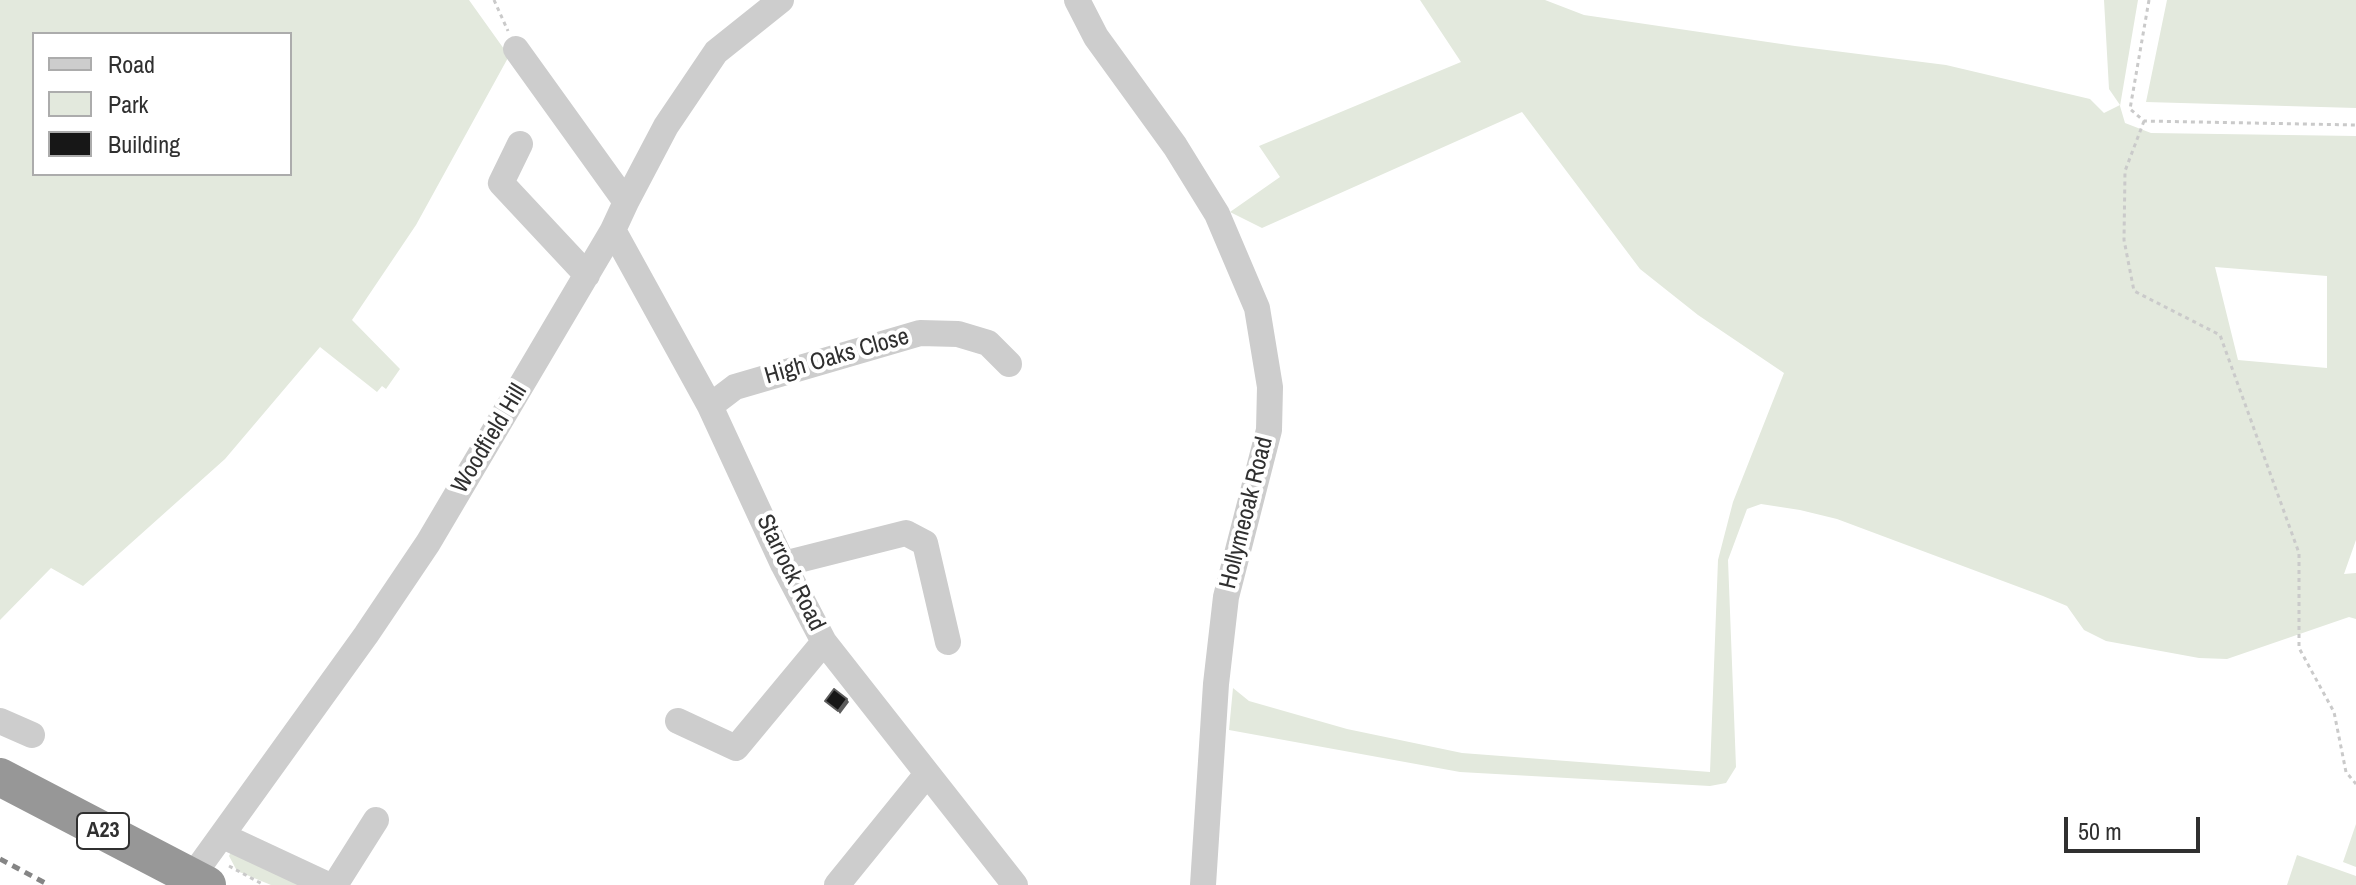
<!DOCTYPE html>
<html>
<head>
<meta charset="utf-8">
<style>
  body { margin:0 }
  #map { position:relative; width:2356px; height:885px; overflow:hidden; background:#fff; font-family:"Archivo Narrow",sans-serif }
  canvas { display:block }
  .legend { position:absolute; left:32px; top:32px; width:260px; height:144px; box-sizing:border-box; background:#fff; border:2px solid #acacac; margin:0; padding:10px 14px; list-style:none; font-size:24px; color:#303030 }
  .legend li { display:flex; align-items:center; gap:16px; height:40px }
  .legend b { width:40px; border:2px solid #acacac }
  .scale { position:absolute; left:2064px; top:817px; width:136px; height:36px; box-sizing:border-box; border:4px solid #303030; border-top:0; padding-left:10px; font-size:24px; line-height:28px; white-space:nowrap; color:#303030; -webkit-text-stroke:6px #fff; paint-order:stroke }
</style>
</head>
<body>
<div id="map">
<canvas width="2356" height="885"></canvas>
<ul class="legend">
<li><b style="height:10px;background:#cdcdcd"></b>Road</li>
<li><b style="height:22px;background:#e3e9dd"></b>Park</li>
<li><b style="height:22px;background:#171717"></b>Building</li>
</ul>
<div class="scale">50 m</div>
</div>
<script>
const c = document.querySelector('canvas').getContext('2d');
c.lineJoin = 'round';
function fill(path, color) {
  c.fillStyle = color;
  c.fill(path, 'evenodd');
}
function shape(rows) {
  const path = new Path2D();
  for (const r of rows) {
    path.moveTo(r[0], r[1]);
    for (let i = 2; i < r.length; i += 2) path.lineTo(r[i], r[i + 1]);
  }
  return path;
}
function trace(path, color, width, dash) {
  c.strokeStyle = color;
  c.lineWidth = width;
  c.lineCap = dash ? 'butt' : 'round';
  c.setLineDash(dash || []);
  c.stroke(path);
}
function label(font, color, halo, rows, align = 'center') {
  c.font = font + ' "Archivo Narrow",sans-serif';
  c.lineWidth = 8;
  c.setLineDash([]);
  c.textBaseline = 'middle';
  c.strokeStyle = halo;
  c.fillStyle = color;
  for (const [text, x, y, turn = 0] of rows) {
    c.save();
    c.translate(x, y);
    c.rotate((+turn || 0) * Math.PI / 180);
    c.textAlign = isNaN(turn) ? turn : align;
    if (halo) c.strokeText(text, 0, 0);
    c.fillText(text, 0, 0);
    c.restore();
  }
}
fill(shape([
  [0,0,469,0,509,56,416,225,352,320,400,369,386,389,382,386,377,392,320,347,225,459,83,586,51,568,0,620],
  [34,34,290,34,290,174,34,174],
  [1420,0,1545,0,1584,15,1795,46,1946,65,2090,99,2104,113,2120,105,2109,89,2104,0,2138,0,2120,106,2125,123,2151,133,2356,136,2356,540,2344,574,2356,573,2356,619,2349,617,2227,659,2199,658,2106,641,2084,630,2067,606,2043,596,1837,519,1800,510,1761,504,1747,509,1728,560,1736,767,1726,783,1710,786,1460,772,1229,730,1233,688,1249,701,1347,729,1462,753,1710,772,1718,560,1733,502,1784,373,1698,315,1640,269,1522,112,1262,228,1230,212,1280,177,1259,146,1461,62],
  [2215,267,2327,276,2327,368,2238,360],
  [2167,0,2356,0,2356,108,2146,102],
  [2356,824,2356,867,2343,862],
  [233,848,311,885,271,885,237,871,229,856],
  [2297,855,2356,876,2356,885,2287,885]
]), '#e3e9dd');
trace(shape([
  [494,0,508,31],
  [2149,0,2130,109,2144,121,2356,125],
  [2144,121,2125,171,2124,240,2134,291,2220,335,2299,553,2299,648,2334,712,2346,772,2356,784],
  [229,866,264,885]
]), '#cacaca', 3, [4, 4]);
trace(shape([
  [1077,0,1096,37,1175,146,1217,214,1257,308,1270,387,1269,430,1226,597,1216,684,1203,885],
  [516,49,626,202],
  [520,144,501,183,587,275],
  [613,230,710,406,783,564,824,642,1015,885],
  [710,406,735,387,920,333,958,334,988,343,1009,364],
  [783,564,906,533,925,543,948,642],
  [0,721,32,735],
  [678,721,736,748,824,642],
  [223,836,328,885],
  [191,878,366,635,428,543,613,230,626,202,666,126,716,52,781,0],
  [335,885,376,820],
  [837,885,927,774]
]), '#cdcdcd', 26);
trace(shape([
  [0,777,207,885]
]), '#979797', 38);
trace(shape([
  [0,859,49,885]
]), '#858585', 5, [8, 6]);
fill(shape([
  [847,699,849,702,840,714,838,711]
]), '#5d5d5d');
const building = shape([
  [834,689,847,699,838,711,825,701,834,689]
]);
fill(building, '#171717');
trace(building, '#5d5d5d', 2);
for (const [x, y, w] of [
  [103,831,52]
]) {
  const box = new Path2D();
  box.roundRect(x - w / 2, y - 18, w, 36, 6);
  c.fillStyle = '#fff';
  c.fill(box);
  trace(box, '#303030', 2);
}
label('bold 22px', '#303030', null, [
  ["A23",103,831]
]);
label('24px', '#303030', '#fff', [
  ["High Oaks Close",837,357,-16],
  ["Woodfield Hill",490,439,-59],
  ["Hollymeoak Road",1247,513,-76],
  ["Starrock Road",790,573,64]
]);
</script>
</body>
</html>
